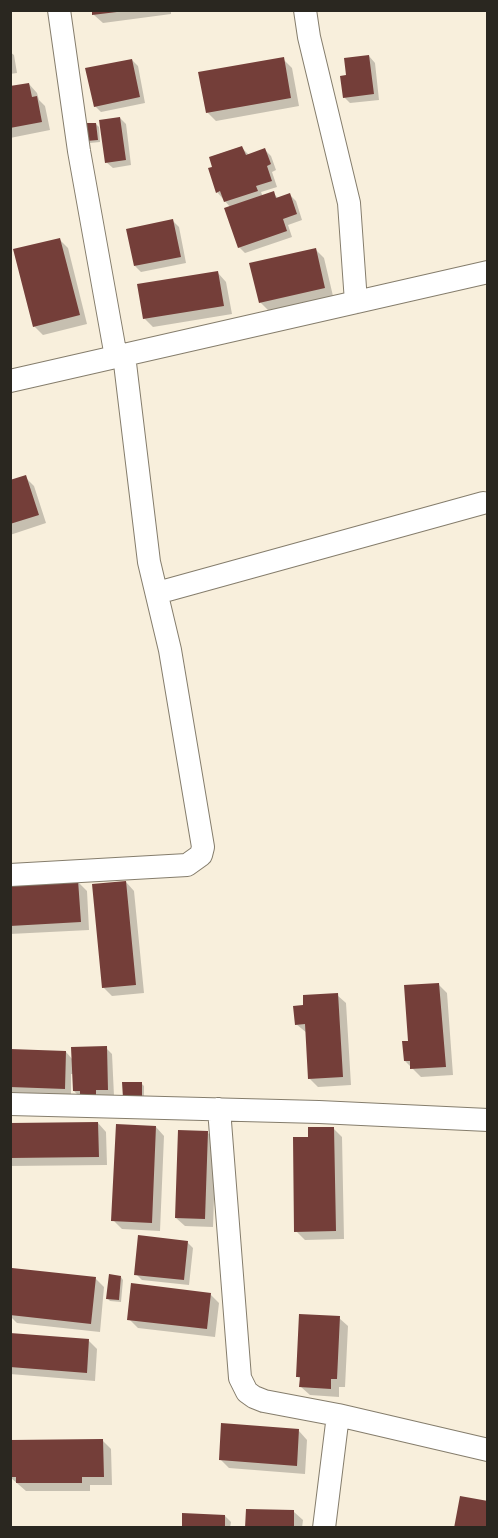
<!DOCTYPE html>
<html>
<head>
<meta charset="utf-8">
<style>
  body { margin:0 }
  #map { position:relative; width:498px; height:1538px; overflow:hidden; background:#f8efdc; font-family:"Varela Round",sans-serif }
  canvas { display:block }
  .frame { position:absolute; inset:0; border:12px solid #2a2720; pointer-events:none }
</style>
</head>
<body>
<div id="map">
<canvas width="498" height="1538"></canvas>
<div class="frame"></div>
</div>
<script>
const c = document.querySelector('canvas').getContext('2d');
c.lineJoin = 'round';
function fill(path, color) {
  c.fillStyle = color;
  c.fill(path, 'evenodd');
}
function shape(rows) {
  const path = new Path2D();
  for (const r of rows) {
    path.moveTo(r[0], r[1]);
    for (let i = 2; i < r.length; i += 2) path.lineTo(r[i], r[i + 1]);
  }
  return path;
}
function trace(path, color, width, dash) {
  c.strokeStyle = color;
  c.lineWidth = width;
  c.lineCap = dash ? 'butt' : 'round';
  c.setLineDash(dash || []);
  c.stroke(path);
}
fill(shape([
  [93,10,171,10,171,14,103,23,94,15],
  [10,52,14,55,17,73,10,74],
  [369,56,375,63,379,100,350,103,344,97,348,76],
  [283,59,292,68,299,106,216,121,207,112],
  [132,60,138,66,145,103,101,112,95,106],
  [29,84,37,93,39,100,45,106,50,130,10,138,10,88],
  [120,118,126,124,131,165,113,168,106,162],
  [96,124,99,127,100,142,90,143,88,140],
  [242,148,249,155,265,150,271,156,276,170,272,172,277,187,261,192,263,197,273,193,279,199,290,195,296,201,302,220,288,225,292,237,245,253,239,247,231,208,217,192],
  [173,221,179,227,186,263,141,272,135,266],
  [59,239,68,248,87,324,43,335,34,326],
  [316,250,324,258,333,296,269,311,260,302],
  [218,273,226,282,232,314,153,327,144,318],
  [25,477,34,486,46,523,10,535,10,482],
  [78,882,87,891,89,930,10,934,10,886],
  [126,882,134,891,144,993,112,996,103,987],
  [438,984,447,993,453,1075,421,1077,405,1061,410,1042],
  [337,995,346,1003,351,1085,318,1087,309,1078,307,1033,296,1024],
  [106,1048,112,1054,114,1096,80,1097,74,1091,74,1074,71,1074,71,1095,10,1092,10,1051,66,1052,73,1060],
  [141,1083,144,1086,144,1099,127,1100],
  [98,1123,106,1132,107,1165,10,1166,10,1124],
  [156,1127,164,1136,160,1231,122,1229,113,1220],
  [333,1128,342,1137,344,1239,305,1240,296,1231,310,1138],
  [207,1132,216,1141,213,1227,185,1226,176,1218],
  [187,1242,193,1248,189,1285,142,1280,136,1274],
  [13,1270,95,1278,104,1287,100,1332,17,1323,10,1316],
  [121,1277,123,1280,121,1302,110,1301,108,1299],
  [210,1294,219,1303,215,1337,138,1328,129,1319],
  [339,1318,348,1326,345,1387,339,1387,339,1397,310,1395,301,1387,301,1380,297,1376],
  [10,1334,89,1341,97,1349,95,1381,10,1374],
  [299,1431,307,1440,305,1474,229,1468,220,1459],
  [10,1441,103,1441,111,1449,112,1485,90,1485,90,1491,26,1491,10,1477],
  [294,1512,303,1520,302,1528,247,1528],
  [225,1516,231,1522,230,1528,183,1528]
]), '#0003');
fill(shape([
  [92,10,117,10,117,12,92,15],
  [369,55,374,94,343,98,340,76,346,75,344,58],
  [284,57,291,98,206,113,198,72],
  [132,59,140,97,94,107,85,68],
  [29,83,32,97,37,96,42,122,10,128,10,86],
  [120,117,126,160,105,163,99,120],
  [85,123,96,123,98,140,86,141],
  [242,146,246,155,265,148,271,164,267,166,272,181,256,186,258,191,224,202,220,191,216,193,208,168,212,167,209,157],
  [274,191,276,198,290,193,297,214,283,219,287,231,238,248,224,208],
  [173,219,181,257,134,266,126,229],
  [60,238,80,315,33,327,13,249],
  [316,248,325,288,259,303,249,263],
  [218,271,224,306,143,319,137,284],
  [26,475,39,515,10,524,10,480],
  [78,880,81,922,10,926,10,884],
  [126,881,136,985,102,988,92,884],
  [439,983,446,1067,410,1069,410,1061,404,1061,402,1041,408,1041,404,985],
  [338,993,343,1077,308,1079,305,1024,295,1025,293,1006,303,1005,303,995],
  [107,1046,108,1090,96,1090,96,1097,80,1098,80,1091,73,1091,71,1047],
  [10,1049,66,1051,65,1089,10,1087],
  [122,1082,142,1082,142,1097,123,1098],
  [98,1122,99,1157,10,1158,10,1123],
  [116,1124,156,1126,152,1223,111,1221],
  [308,1127,334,1127,336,1231,294,1232,293,1137,308,1137],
  [178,1130,208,1131,205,1219,175,1218],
  [138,1235,188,1241,184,1280,134,1275],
  [12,1268,96,1277,91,1324,10,1315],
  [109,1274,121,1276,119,1300,106,1299],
  [131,1283,211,1293,207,1329,127,1320],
  [299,1314,340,1316,337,1379,331,1379,331,1389,299,1387,300,1377,296,1377],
  [10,1333,89,1339,87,1373,10,1367],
  [221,1423,299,1429,297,1466,219,1460],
  [103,1439,104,1477,82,1477,82,1483,16,1483,16,1477,10,1477,10,1440],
  [460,1496,488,1501,488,1528,454,1528],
  [246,1509,294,1510,294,1528,245,1528],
  [182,1513,225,1515,225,1528,182,1528]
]), '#743e39');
const street = shape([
  [59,10,79,151,116,357],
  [305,10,309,37,349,203,356,302],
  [10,381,488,272],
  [157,593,483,503],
  [10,875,187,865,201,855,203,847,170,650,149,562,124,355],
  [10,1104,319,1112,488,1120],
  [219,1109,240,1378,247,1392,254,1397,264,1401,338,1415,324,1528],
  [338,1415,488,1450]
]);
trace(street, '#857d6c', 24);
trace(street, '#fff', 22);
</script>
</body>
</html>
